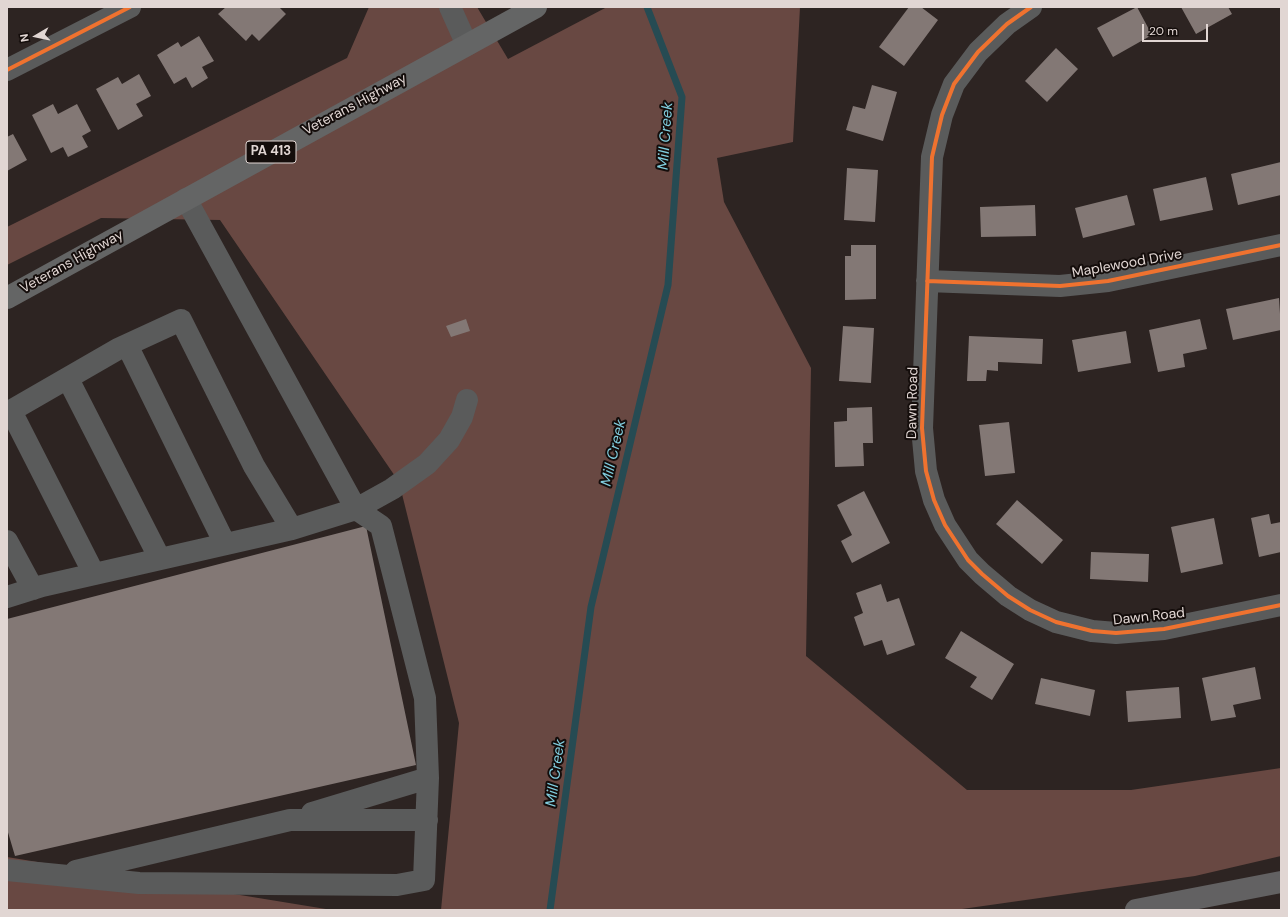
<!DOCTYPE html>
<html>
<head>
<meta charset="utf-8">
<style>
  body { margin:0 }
  #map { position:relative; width:1288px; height:917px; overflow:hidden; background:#2d2422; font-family:"DM Sans",sans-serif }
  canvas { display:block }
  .frame { position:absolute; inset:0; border:8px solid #e1d6d3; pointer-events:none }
  .north { position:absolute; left:16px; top:16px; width:40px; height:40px; -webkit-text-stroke:3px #140d0b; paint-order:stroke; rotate:261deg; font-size:11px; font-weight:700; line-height:16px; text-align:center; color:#e1d6d3 }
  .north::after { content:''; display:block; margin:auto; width:14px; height:18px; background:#e1d6d3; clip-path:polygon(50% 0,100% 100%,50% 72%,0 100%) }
  .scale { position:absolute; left:1142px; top:24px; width:66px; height:18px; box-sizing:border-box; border:2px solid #e1d6d3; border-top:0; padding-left:5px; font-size:12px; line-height:14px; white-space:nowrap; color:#e1d6d3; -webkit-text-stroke:3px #140d0b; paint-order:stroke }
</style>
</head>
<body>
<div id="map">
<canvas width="1288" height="917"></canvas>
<div class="frame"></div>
<div class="north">N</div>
<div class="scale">20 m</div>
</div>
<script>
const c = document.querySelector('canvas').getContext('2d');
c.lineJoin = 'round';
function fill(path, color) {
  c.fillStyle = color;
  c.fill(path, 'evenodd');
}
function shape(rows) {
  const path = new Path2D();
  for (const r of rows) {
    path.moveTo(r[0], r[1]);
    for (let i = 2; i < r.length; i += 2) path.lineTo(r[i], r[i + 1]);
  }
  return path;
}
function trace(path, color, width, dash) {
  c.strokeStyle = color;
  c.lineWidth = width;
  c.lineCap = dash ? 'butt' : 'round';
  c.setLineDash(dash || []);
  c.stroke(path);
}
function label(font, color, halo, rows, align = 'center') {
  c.font = font + ' "DM Sans",sans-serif';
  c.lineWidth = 4;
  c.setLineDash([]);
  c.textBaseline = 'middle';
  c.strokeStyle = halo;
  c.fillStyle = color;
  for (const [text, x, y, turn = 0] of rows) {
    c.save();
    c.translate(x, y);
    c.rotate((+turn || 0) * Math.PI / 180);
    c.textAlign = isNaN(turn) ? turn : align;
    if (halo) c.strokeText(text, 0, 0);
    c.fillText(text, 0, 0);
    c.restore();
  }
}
fill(shape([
  [369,7,477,7,508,59,607,7,800,7,793,142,717,158,724,202,811,368,806,656,967,790,1131,790,1281,768,1281,856,1195,876,955,910,441,910,459,723,399,482,220,220,101,218,7,265,7,227,347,58],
  [7,857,332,910,7,910]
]), '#684842');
trace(shape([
  [550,910,591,607,668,285,682,97,647,7]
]), '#264b53', 7);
fill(shape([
  [226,7,279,7,286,14,259,41,252,34,246,41,218,14],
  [909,7,921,7,938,20,904,66,879,47],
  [1137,7,1152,35,1113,57,1097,28],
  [1181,7,1228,7,1232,14,1196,34],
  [199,36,214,61,202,67,208,78,192,88,186,77,174,84,157,55,178,42,181,47],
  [1056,48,1078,69,1047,102,1025,81],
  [139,74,151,96,136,104,143,116,118,130,96,89,118,77,122,84],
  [872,85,897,92,883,141,846,130,853,106,865,109],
  [53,104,58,114,77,104,91,131,82,136,88,147,68,157,63,147,51,153,32,115],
  [13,134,27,160,7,171,7,137],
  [1281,162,1281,195,1238,205,1231,174],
  [847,168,878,170,875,222,844,220],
  [1206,177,1213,210,1160,221,1153,189],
  [1127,195,1135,225,1083,238,1075,208],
  [1035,205,1036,236,981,237,980,207],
  [851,245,876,245,876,299,845,300,845,256,851,256],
  [1279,298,1281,330,1233,340,1226,309],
  [466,319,470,331,451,337,446,326],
  [1200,319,1207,349,1183,354,1185,367,1158,372,1149,330],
  [843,326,874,328,871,383,839,381],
  [1126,331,1131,363,1078,372,1072,340],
  [969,336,1043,339,1042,364,998,362,998,371,987,370,986,381,967,381],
  [872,407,873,443,863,443,864,466,835,467,834,422,847,421,847,408],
  [1009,422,1015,473,985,476,979,425],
  [864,491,890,543,852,563,841,541,852,535,837,505],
  [1017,500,1063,540,1042,564,996,524],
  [1269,514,1271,524,1281,522,1281,552,1259,557,1251,518],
  [1214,518,1223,564,1181,573,1171,527],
  [366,526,416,765,15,856,7,829,7,619],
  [1091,552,1149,554,1148,582,1090,579],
  [881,584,887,602,899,598,915,645,887,655,882,640,864,646,854,617,863,613,856,593],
  [961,631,1014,664,992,700,970,687,977,677,945,658],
  [1255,667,1261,699,1233,705,1236,717,1211,721,1202,678],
  [1041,678,1095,690,1090,716,1035,704],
  [1179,687,1181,718,1128,722,1126,691]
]), '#837875');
trace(shape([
  [450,7,467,45],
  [1031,7,1007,24,978,52,954,84,942,115,932,157,922,428,926,471,934,500,945,525,968,560,982,574,1008,596,1030,610,1056,622,1092,631,1116,633,1164,629,1281,605],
  [7,70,130,7],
  [927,281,1060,286,1108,281,1281,245],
  [127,345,225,544],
  [68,379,160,559],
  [11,411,94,574],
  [7,413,118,349,181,320,254,466,292,529,356,509,392,489,427,464,449,440,462,417,467,400],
  [7,541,33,589],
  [7,597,42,586,292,529],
  [312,813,428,778],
  [7,870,139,883,397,885,424,880,428,778,425,698,381,526,356,509,186,199],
  [76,871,290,820,427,820]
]), '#5a5b5b', 22);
trace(shape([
  [7,298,536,7]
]), '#646565', 22);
trace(shape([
  [1136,910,1281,882]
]), '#626162', 22);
trace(shape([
  [1031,7,1007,24,978,52,954,84,942,115,932,157,922,428,926,471,934,500,945,525,968,560,982,574,1008,596,1030,610,1056,622,1092,631,1116,633,1164,629,1281,605],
  [7,70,130,7],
  [927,281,1060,286,1108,281,1281,245]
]), '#ef722f', 4);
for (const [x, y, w] of [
  [271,152,50]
]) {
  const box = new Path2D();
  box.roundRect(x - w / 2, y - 11, w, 22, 3);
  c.fillStyle = '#140d0b';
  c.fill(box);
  trace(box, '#e1d6d3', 1);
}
label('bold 13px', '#e1d6d3', null, [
  ["PA 413",271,152]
]);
label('14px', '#e1d6d3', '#140d0b', [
  ["Veterans Highway",355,105,-28],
  ["Veterans Highway",72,262,-29],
  ["Maplewood Drive",1127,264,-10],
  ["Dawn Road",913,403,-89],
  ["Dawn Road",1149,617,-6]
]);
label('italic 15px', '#81cedf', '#140d0b', [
  ["Mill Creek",666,136,-86],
  ["Mill Creek",614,453,-77],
  ["Mill Creek",556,773,-82]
]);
</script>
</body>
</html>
